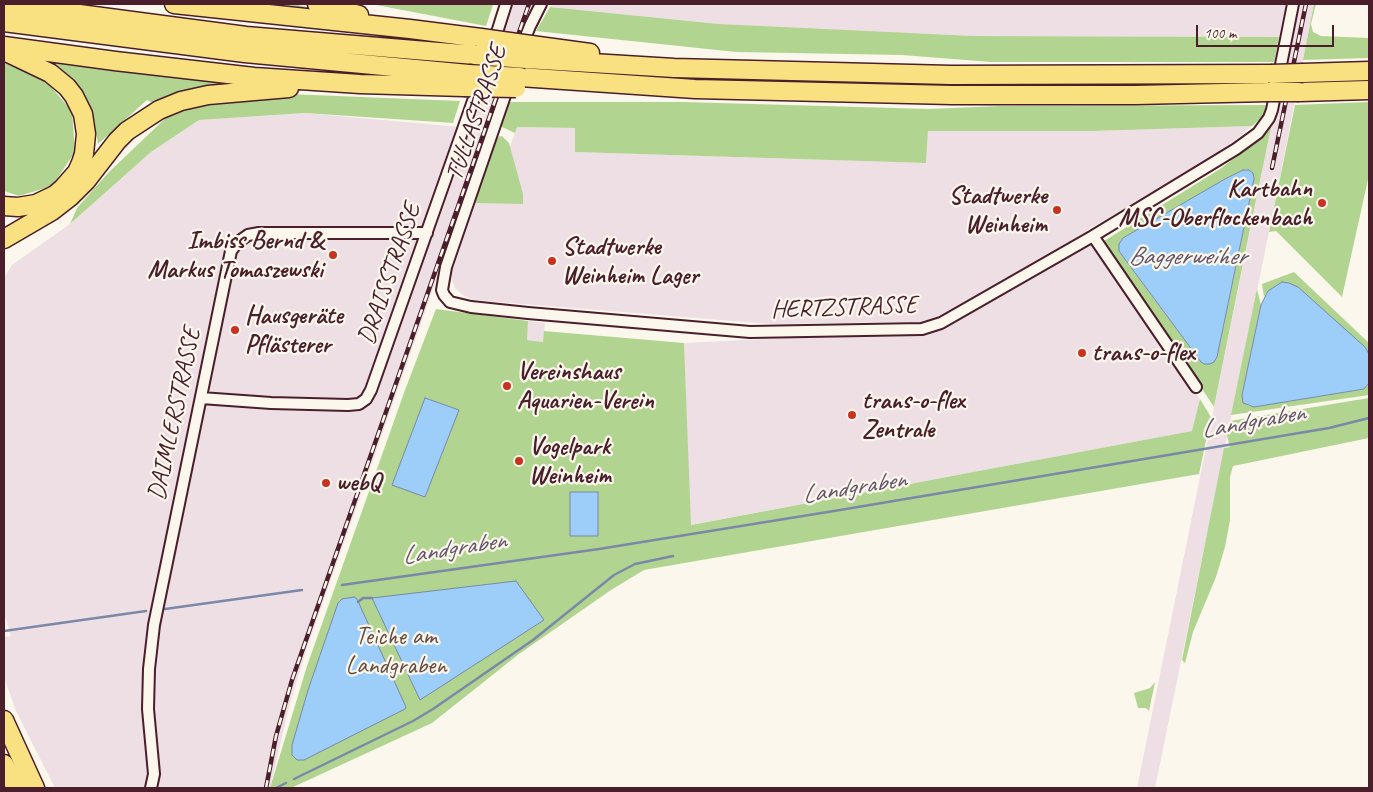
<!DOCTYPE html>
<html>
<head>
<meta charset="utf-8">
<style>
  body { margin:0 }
  #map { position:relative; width:1373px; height:792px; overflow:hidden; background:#fbf7ec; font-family:Caveat,sans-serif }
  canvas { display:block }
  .frame { position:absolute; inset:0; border:5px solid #4a1f2b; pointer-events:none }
  .scale { position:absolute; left:1196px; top:25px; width:138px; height:22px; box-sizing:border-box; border:2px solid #4a1f2b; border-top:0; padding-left:6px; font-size:15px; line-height:18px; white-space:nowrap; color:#4a1f2b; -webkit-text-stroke:4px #fbf7ec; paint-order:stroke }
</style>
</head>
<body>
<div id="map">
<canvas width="1373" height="792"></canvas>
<div class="frame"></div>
<div class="scale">100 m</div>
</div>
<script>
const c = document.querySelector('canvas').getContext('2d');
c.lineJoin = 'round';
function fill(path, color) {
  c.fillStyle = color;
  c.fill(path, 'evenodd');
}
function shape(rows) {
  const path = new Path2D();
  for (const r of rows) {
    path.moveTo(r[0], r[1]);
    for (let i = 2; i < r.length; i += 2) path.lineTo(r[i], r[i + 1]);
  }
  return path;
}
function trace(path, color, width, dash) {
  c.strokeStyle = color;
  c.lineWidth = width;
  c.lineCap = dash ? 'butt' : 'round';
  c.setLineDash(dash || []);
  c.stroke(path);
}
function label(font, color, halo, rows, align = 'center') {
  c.font = font + ' Caveat,sans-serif';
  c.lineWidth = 4.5;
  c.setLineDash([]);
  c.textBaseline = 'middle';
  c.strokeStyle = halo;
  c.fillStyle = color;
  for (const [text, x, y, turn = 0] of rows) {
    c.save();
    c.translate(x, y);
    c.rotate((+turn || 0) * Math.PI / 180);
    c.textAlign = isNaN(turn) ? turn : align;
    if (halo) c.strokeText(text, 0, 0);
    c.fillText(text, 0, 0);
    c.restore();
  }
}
fill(shape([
  [513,4,533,4,308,645,290,703,270,788,55,788,16,711,4,677,4,637,11,636,4,613,4,278,12,265,70,224,151,152,199,120,305,113,472,128],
  [552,4,1286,4,1279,37,973,36,820,30,719,24,550,7],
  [1296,4,1314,4,1269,232,1155,788,1137,788],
  [1252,126,1221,152,1087,230,1200,399,1193,431,690,525,684,343,785,338,905,336,910,322,771,324,473,300,463,295,455,288,452,280,452,272,494,145,509,150,517,127,575,128,575,152,926,163,928,131,1093,131],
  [528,321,545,323,543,342,526,340]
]), '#eddfe4');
fill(shape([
  [264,4,294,4,333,13],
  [371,4,489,4,493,5,486,26],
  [1314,4,1316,4,1311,24,1313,32,1321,36,1369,38,1369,58,1303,60],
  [550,7,719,24,973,36,1279,37,1274,62,991,62,902,55,736,52,536,31],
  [47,58,265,85,206,103,288,94,460,101,453,123,305,113,199,120,151,152,70,224,77,208,108,173,172,112,147,100,98,144,93,115,85,96],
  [4,63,45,80,72,111,75,152,52,186,19,196,4,191],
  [1369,77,1369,82,1301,85,1302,79],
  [509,102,683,102,929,109,1000,106,1268,105,1263,116,1252,126,1093,131,928,131,926,163,575,152,575,128,517,127,515,133,500,126],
  [1369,102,1369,175,1342,297,1276,231,1269,232,1295,105],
  [1272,123,1250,229,1214,407,1104,241,1220,169,1262,137],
  [1243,170,1249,170,1253,173,1254,179,1217,357,1210,364,1204,364,1201,362,1119,251,1119,244,1123,238,1225,179],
  [502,136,509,143,523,194,523,204,475,203,497,137],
  [1294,272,1369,343,1369,354,1365,347,1268,291,1264,297,1262,284],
  [1257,289,1261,305,1242,395,1247,405,1254,407,1364,389,1369,383,1369,395,1231,415],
  [436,309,528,321,527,340,543,342,544,331,684,343,691,525,1192,431,1200,399,1211,417,1199,474,644,570,611,590,519,654,432,723,291,788,270,788,307,666,405,390],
  [1369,398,1369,438,1233,466,1230,477,1230,520,1225,547,1216,577,1193,632,1185,663,1182,660,1224,448,1230,447,1227,436,1230,421],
  [1155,682,1149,711,1146,708,1138,708,1134,693,1150,688]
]), '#b1d590');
const water = shape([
  [1243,170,1249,170,1253,173,1254,179,1217,357,1214,362,1210,364,1204,364,1201,362,1119,251,1119,244,1123,238,1225,179,1243,170],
  [1282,282,1289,283,1298,287,1365,347,1369,354,1369,383,1364,389,1254,407,1243,403,1242,395,1261,305,1268,291,1282,282],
  [425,398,459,410,425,497,392,485,425,398],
  [598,492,598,536,570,536,570,492,598,492],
  [516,581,544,620,420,700,372,598,516,581],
  [354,597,357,599,406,707,405,709,304,760,297,760,292,755,292,745,308,690,338,603,342,599,354,597]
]);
fill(water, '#9ccef9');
trace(water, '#7b88a7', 1);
trace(shape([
  [342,585,599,549,840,510,1329,428,1369,418],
  [358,602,363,598,372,598],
  [165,609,302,590],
  [4,631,146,611],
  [294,779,413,721,433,709,533,640,614,575,635,564,673,556],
  [276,788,286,783]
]), '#7b88a7', 2.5);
const street = shape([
  [493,45,506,4],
  [522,46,530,26,541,4],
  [509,84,446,267,442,290,444,295,450,302,471,307,528,313,750,332,922,329,941,323,1093,236,1236,149,1258,133,1269,118,1272,110,1293,4],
  [1093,236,1196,387],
  [201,398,271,403,348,405,359,404,366,399,371,390,479,84],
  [151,788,154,774,148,709,149,669,154,625,231,251,238,242,248,235,259,233,427,233]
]);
const highway = shape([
  [4,4,246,36,475,55],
  [174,4,410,29,481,38],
  [317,4,359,15],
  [4,22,245,53,469,74],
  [531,45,590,53],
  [4,46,115,61,254,77,360,84,464,87],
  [526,59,674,68,951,75,1271,74],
  [1303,73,1369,71],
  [520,77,695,89,952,95,1135,95,1268,92],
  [1299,92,1369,90],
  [4,206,18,207,36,204,55,195,63,188,77,172,81,163,84,154,86,134,83,114,74,96,67,87,50,73,4,51],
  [4,239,52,211,70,197,86,181,117,141,127,131,159,110,181,101,208,95,289,88],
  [4,720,35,788],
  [4,764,16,788]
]);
trace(street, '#4a1f2b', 14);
trace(highway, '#4a1f2b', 21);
trace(street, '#fbf7ec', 10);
trace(highway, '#f9e181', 18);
const rail = shape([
  [1272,168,1306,4],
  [266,788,276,736,292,680,529,4]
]);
trace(rail, '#4a1f2b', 4.5);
trace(rail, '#fbf7ec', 2.5, [8]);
const highwayBridge = shape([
  [481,38,531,45],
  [475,55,526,59],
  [469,74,520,77],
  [1271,74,1303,73],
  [464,87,516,88],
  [1268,92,1299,92]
]);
trace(highwayBridge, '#4a1f2b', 21, []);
trace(highwayBridge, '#f9e181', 18);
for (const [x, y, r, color] of [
  [1322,203,5,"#c8321e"],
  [1057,210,5,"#c8321e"],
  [333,255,5,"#c8321e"],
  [552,261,5,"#c8321e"],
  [235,330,5,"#c8321e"],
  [1082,353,5,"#c8321e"],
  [507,386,5,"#c8321e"],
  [852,415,5,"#c8321e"],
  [519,461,5,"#c8321e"],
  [326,483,5,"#c8321e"]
]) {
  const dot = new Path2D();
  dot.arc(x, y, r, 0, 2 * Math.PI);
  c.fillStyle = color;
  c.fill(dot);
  trace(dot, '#fbf7ec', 2);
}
label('25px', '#4a1f2b', '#fbf7ec', [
  ["TULLASTRASSE",477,113,-71],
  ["DRAISSTRASSE",390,274,-71],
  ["HERTZSTRASSE",844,308,-2],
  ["DAIMLERSTRASSE",175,414,-78]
]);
label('bold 25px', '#4a1f2b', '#fbf7ec', [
  ["Kartbahn",1312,189,"right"],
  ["MSC-Oberflockenbach",1312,218,"right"],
  ["Stadtwerke",1047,196,"right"],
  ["Weinheim",1047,225,"right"],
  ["Imbiss Bernd &",323,241,"right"],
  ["Markus Tomaszewski",323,270,"right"],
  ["Stadtwerke",562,247],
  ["Weinheim Lager",562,276],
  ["Hausgeräte",245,316],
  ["Pflästerer",245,345],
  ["trans-o-flex",1092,353],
  ["Vereinshaus",517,372],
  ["Aquarien-Verein",517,401],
  ["trans-o-flex",862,401],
  ["Zentrale",862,430],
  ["Vogelpark",529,447],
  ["Weinheim",529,476],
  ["webQ",336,483]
], 'left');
label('25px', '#644c44', '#fbf7ec', [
  ["Teiche am",396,637],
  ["Landgraben",396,666]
]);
label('italic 26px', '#635469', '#fbf7ec', [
  ["Baggerweiher",1187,257],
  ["Landgraben",1253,422,-10],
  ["Landgraben",854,488,-9],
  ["Landgraben",454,549,-9]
]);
</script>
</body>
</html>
